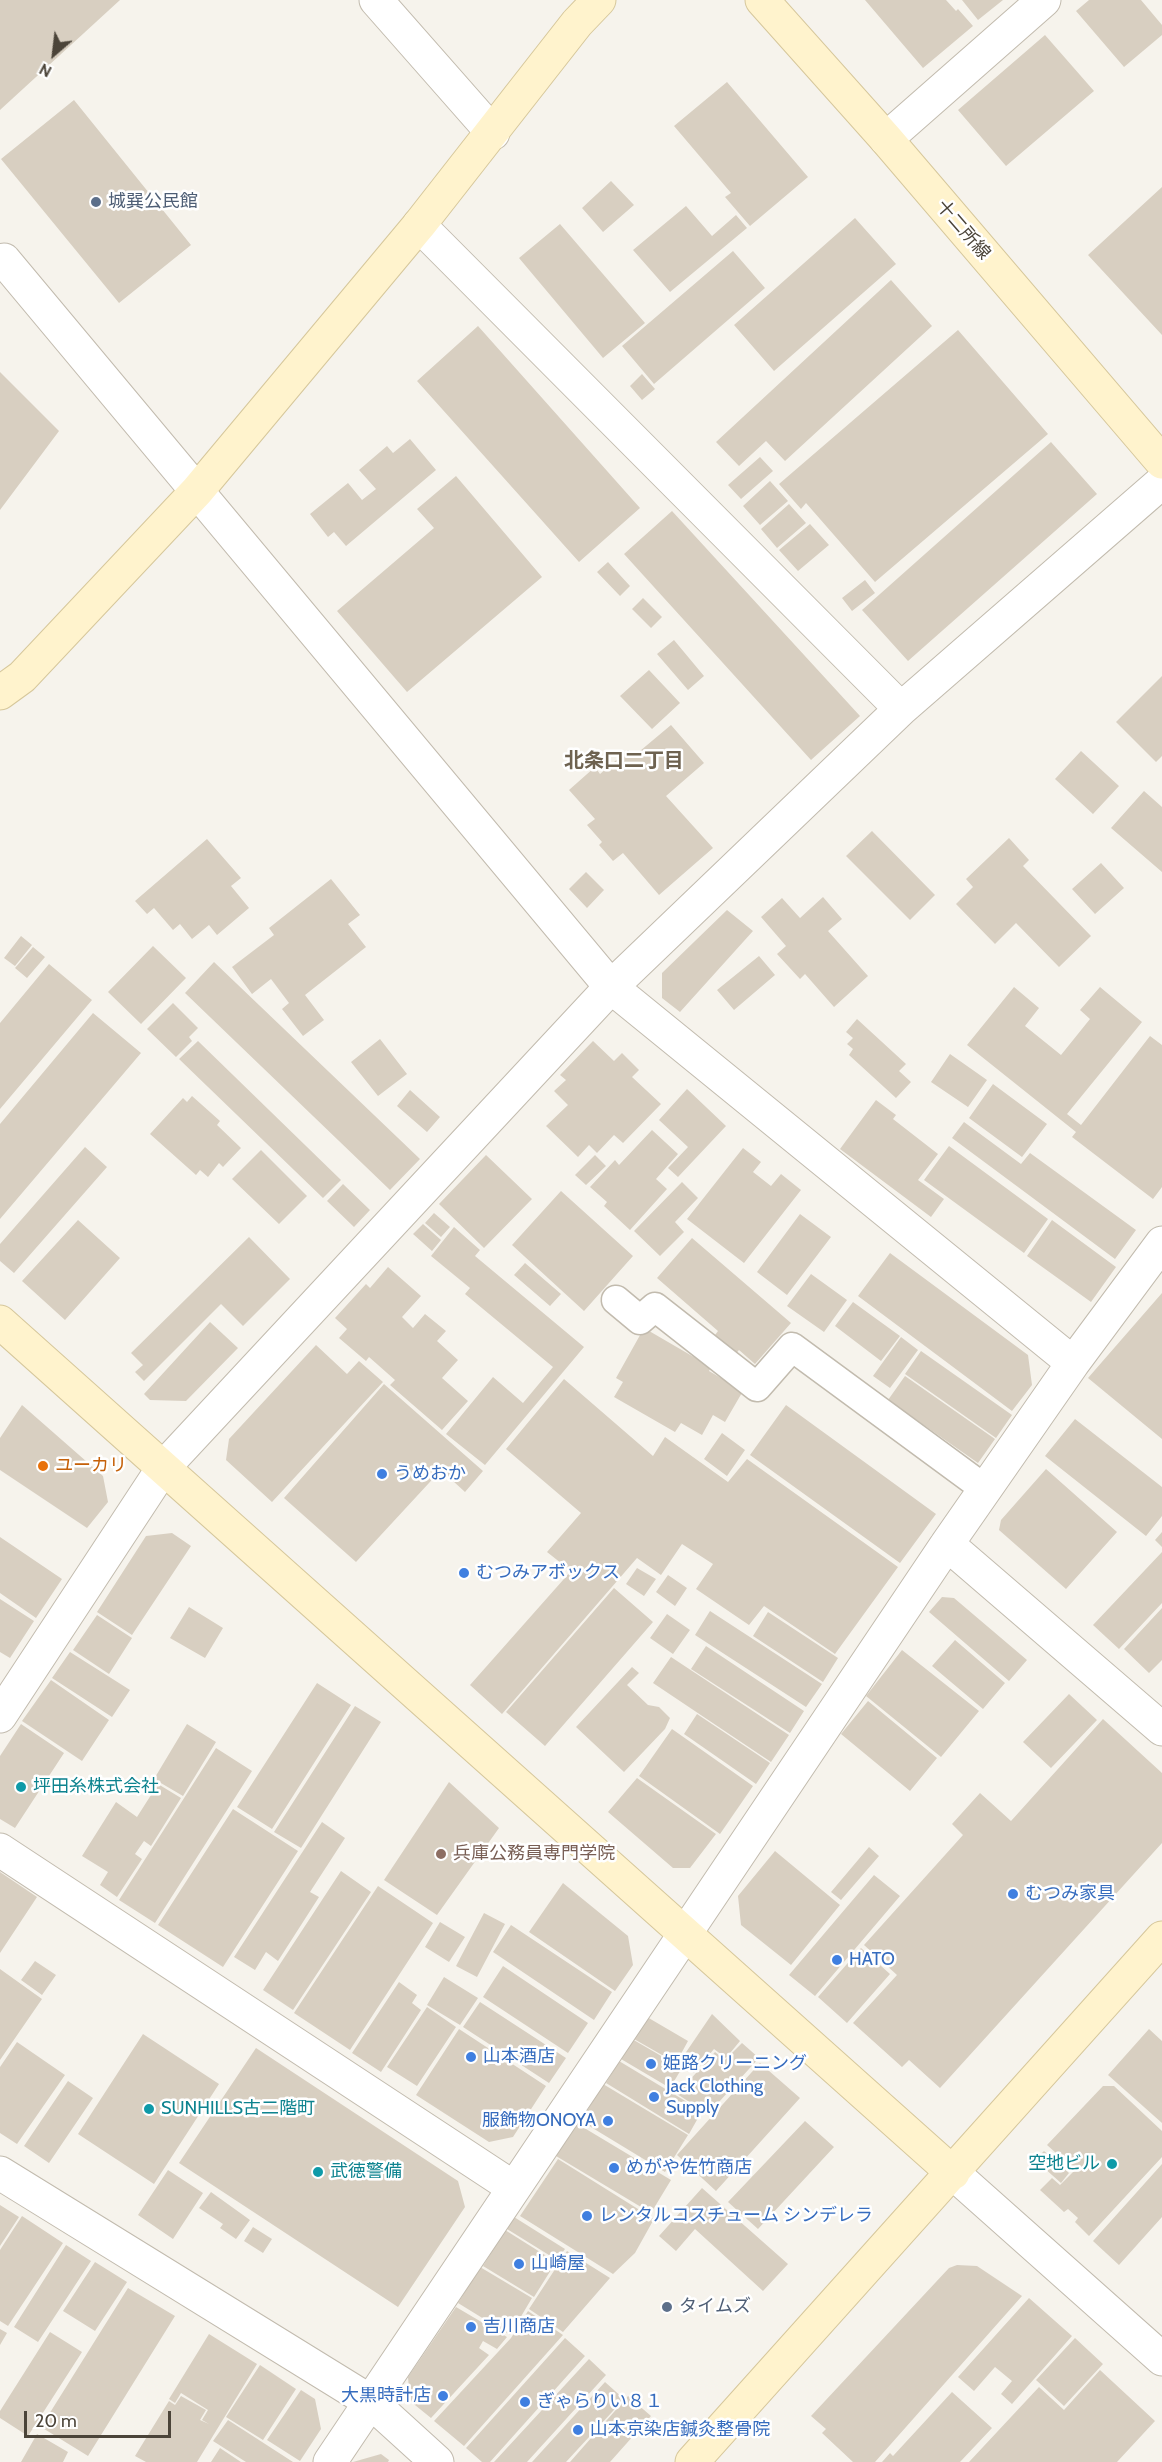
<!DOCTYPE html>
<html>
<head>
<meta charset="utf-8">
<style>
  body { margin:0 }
  #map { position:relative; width:1162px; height:2462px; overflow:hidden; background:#f6f3ec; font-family:Cabin,sans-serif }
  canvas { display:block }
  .north { position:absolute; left:24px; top:24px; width:60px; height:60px; -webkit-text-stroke:4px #fff; paint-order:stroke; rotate:208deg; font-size:16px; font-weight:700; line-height:24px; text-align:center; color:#4b4439 }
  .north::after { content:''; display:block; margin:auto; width:21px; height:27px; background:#4b4439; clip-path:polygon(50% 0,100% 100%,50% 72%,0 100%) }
  .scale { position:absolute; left:24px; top:2411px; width:147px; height:27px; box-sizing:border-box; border:3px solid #4b4439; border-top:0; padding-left:8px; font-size:18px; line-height:21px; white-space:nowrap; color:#4b4439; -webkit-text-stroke:4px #fff; paint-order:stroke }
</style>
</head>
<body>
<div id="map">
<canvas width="1162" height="2462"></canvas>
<div class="north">N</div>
<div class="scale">20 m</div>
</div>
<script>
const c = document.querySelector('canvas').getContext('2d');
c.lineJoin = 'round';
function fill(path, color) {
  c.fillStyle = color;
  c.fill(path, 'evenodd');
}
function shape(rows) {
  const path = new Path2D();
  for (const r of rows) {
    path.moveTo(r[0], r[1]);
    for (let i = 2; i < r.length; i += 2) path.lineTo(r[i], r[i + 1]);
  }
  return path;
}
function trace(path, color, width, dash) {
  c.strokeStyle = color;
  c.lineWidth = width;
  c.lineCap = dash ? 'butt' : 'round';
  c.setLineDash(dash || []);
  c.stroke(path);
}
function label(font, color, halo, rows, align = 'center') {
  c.font = font + ' Cabin,"Noto Sans JP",sans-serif';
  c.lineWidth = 5;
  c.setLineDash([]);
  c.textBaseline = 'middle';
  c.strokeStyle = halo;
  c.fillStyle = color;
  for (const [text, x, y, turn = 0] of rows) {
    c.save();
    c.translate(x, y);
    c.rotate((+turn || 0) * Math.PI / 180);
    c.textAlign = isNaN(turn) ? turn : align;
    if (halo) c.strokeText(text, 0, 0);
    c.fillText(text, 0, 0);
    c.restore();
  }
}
fill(shape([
  [0,0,120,0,0,110],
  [865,0,946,0,956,11,958,9,973,26,923,68],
  [962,0,1003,0,978,20],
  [1089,0,1141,0,1162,25,1162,35,1124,67,1076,11],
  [1045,35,1094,91,1006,166,958,110],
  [727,82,808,177,750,226,725,197,731,193,674,126],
  [74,100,191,245,119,303,1,159],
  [611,181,634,205,603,232,582,208],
  [1162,187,1162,335,1088,255],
  [686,206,712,236,736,215,747,228,670,292,633,250],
  [855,218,896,264,774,371,734,325],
  [560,224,645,323,603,358,519,258],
  [733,251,765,288,654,384,622,346],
  [891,280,932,326,785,461,766,441,739,466,716,442],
  [478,326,640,508,579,562,417,381],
  [958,330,1048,434,875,582,806,503,801,509,779,484],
  [0,372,59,431,0,510],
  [642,374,655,389,642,400,630,386],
  [410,439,436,470,346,546,334,532,328,537,310,514,348,483,362,500,376,489,359,470,387,446,393,453],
  [1051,442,1097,494,908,661,862,610],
  [760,457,773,471,741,499,728,485],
  [456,476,542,577,407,692,337,611,434,528,417,509],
  [770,481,788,501,760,525,743,506],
  [789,504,806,523,777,548,761,529],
  [672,511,860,716,811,760,624,554],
  [810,524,829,545,798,571,779,550],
  [608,562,630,586,620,596,597,572],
  [865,580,875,593,852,611,842,598],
  [643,598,662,617,651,628,632,609],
  [674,640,704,676,688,690,657,654],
  [649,670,680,703,652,729,620,696],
  [1162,676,1162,756,1156,762,1116,722],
  [671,725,704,763,666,796,713,848,659,895,623,853,613,861,599,845,602,842,587,825,595,819,569,790,595,767,600,774,628,750,634,756],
  [1081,751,1119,786,1093,814,1055,779],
  [1144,791,1162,807,1162,872,1111,828],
  [872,831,935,895,910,920,846,856],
  [1009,838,1029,860,1023,866,1091,936,1059,967,1016,923,995,944,956,904,973,887,966,879],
  [207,839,241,878,231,886,249,908,217,935,209,925,192,939,180,924,173,930,154,908,147,914,135,901],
  [1101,863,1124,888,1095,914,1072,889],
  [586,872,604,890,587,908,569,889],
  [331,879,360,915,348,924,366,947,305,995,324,1020,303,1036,282,1009,289,1003,271,979,252,994,232,967,274,935,269,928],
  [823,897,842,919,828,931,868,976,834,1007,805,974,800,979,777,954,786,946,761,917,782,898,800,918],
  [727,910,753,931,680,1012,662,998,662,973],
  [21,936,32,945,15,966,4,958],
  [153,946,186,978,141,1024,108,992],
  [33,947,45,957,27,978,15,968],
  [759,956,775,975,734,1010,717,990],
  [214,962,420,1159,390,1190,185,993],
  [49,964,92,1000,0,1109,0,1023],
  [1014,987,1039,1008,1025,1026,1061,1055,1090,1019,1080,1010,1100,987,1142,1022,1067,1114,1081,1125,1150,1036,1162,1045,1162,1187,1153,1199,1072,1137,1076,1132,967,1045],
  [173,1003,198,1028,189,1037,192,1041,176,1057,147,1029],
  [93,1013,141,1053,0,1219,0,1124],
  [857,1019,906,1064,899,1071,911,1082,896,1098,849,1055,853,1049,847,1044,853,1038,846,1032],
  [380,1039,407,1074,378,1096,351,1062],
  [198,1041,341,1180,323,1198,179,1059],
  [593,1041,614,1061,622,1053,639,1070,632,1077,661,1104,623,1143,614,1135,597,1153,589,1145,578,1157,546,1126,568,1105,554,1091,566,1080,560,1075],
  [950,1054,987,1080,968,1107,931,1082],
  [993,1084,1047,1124,1022,1157,969,1118],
  [687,1089,726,1126,678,1177,668,1168,688,1147,659,1120],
  [410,1090,440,1117,427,1132,397,1106],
  [192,1096,220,1121,217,1125,241,1148,223,1167,219,1163,208,1177,200,1170,196,1175,150,1134,183,1098,187,1102],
  [876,1100,896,1115,893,1119,938,1154,918,1180,944,1199,931,1217,840,1149],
  [964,1122,1021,1164,1030,1153,1136,1230,1115,1259,952,1138],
  [652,1130,678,1154,656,1179,667,1189,630,1230,604,1206,607,1202,590,1187,615,1160,619,1165],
  [949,1146,1048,1219,1024,1253,924,1180],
  [85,1147,107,1167,14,1273,0,1261,0,1244],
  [743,1148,761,1162,753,1172,771,1186,781,1174,801,1190,744,1263,687,1219],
  [261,1150,307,1196,279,1224,232,1179],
  [486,1155,532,1199,484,1248,439,1204],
  [595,1155,606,1166,586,1185,575,1175],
  [682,1182,698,1198,675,1222,684,1232,660,1256,634,1231],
  [343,1184,370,1210,354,1227,327,1201],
  [561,1191,633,1256,584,1311,512,1245],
  [434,1213,450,1227,441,1237,425,1223],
  [800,1214,831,1237,787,1295,757,1272],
  [78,1220,120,1258,65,1320,22,1281],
  [1052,1220,1116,1267,1091,1302,1027,1256],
  [423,1224,441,1240,432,1251,413,1234],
  [454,1227,480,1250,475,1256,584,1347,485,1465,446,1434,493,1377,523,1403,553,1367,465,1294,470,1288,431,1256],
  [249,1237,290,1279,243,1326,221,1304,144,1381,135,1372,143,1365,131,1353],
  [692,1238,791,1323,755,1364,739,1350,733,1357,712,1339,718,1331,657,1278],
  [890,1253,1028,1355,1032,1385,1012,1411,858,1296],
  [525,1263,561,1294,550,1306,514,1275],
  [388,1267,421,1296,402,1317,413,1328,425,1314,446,1331,437,1341,458,1360,442,1378,468,1401,442,1430,390,1385,395,1380,369,1357,366,1361,339,1338,347,1329,335,1318,366,1284,370,1288],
  [811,1274,847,1300,824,1332,787,1306],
  [1162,1293,1162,1439,1088,1378],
  [853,1302,900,1336,881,1361,835,1326],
  [210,1322,238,1348,186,1401,150,1400,144,1394],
  [644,1328,711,1367,709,1371,743,1391,725,1422,713,1415,702,1435,681,1423,675,1432,614,1397,623,1382,616,1378],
  [901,1337,918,1350,890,1388,873,1376],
  [316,1345,347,1374,359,1361,383,1382,272,1502,226,1460,229,1439],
  [921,1351,1012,1415,996,1438,905,1374],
  [905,1376,995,1439,978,1463,888,1400],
  [564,1379,653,1456,665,1437,728,1482,747,1459,898,1567,835,1654,764,1606,749,1625,696,1589,713,1564,682,1544,661,1575,637,1558,502,1714,470,1685,571,1571,547,1552,581,1513,506,1449],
  [384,1384,483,1471,465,1492,441,1470,356,1562,284,1498],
  [22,1405,103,1476,108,1502,87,1528,0,1470,0,1438],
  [786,1405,936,1514,900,1563,750,1455],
  [1075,1419,1162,1487,1162,1516,1146,1536,1045,1456],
  [722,1433,745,1450,727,1476,704,1459],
  [1046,1469,1117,1532,1066,1589,999,1530,1001,1520],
  [1162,1532,1162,1547,1155,1540],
  [172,1533,191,1546,132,1635,97,1612,146,1536],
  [0,1537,62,1579,36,1618,0,1593],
  [1162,1552,1162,1603,1119,1649,1093,1625],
  [637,1568,656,1579,644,1596,626,1584],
  [668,1575,687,1588,675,1606,656,1592],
  [614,1588,653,1622,545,1746,506,1712],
  [942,1597,954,1598,1027,1660,1009,1681,929,1612],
  [0,1599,34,1621,10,1658,0,1652],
  [189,1607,223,1628,205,1658,170,1638],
  [1162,1608,1162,1660,1149,1673,1124,1649],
  [710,1611,822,1684,806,1707,695,1635],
  [768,1612,838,1658,823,1682,753,1636],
  [667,1614,690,1630,673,1654,650,1638],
  [97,1615,132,1638,109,1674,73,1650],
  [955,1640,1005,1683,983,1709,932,1666],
  [706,1646,804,1711,790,1733,691,1669],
  [902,1650,979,1711,941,1757,866,1696],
  [70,1652,130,1690,112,1717,52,1678],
  [671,1657,789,1735,771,1762,653,1683],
  [632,1667,639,1673,627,1685,648,1705,659,1707,670,1718,665,1729,624,1772,576,1727],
  [51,1680,109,1720,82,1761,22,1721],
  [317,1683,351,1705,272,1829,237,1807],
  [1069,1694,1097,1720,1051,1768,1023,1742],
  [868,1701,937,1758,910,1791,841,1734],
  [355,1706,381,1722,301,1848,274,1832],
  [697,1714,770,1763,756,1784,684,1734],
  [1103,1719,1162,1773,1162,1843,940,2088,909,2060,902,2067,853,2023,897,1975,864,1945,963,1835,952,1824,980,1793,1011,1821],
  [21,1724,64,1753,15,1828,0,1819,0,1756],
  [187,1724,216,1742,183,1796,154,1779],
  [672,1729,753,1786,720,1834,639,1776],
  [216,1748,252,1771,155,1923,119,1900],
  [637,1778,716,1834,690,1868,673,1868,608,1812],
  [449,1782,499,1828,437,1915,384,1880],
  [158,1784,181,1798,151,1846,144,1841,135,1854,142,1859,117,1897,100,1885,108,1872,82,1856,116,1802,137,1817],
  [233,1809,298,1851,223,1967,158,1925],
  [322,1822,345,1838,310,1892,319,1897,278,1961,266,1952,255,1970,234,1957],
  [869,1847,879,1856,841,1900,831,1892],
  [775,1851,840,1905,791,1965,741,1925,738,1896],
  [341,1871,371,1892,293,2010,263,1990],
  [0,1872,37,1897,0,1953],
  [874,1875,900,1896,815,1996,789,1975],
  [563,1883,628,1936,633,1965,615,1991,529,1932],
  [378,1886,433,1923,350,2050,294,2013],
  [484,1913,505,1924,477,1977,456,1966],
  [440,1922,465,1937,449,1962,425,1947],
  [511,1925,612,1992,594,2020,493,1952],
  [861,1948,890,1974,847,2023,818,1997],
  [35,1961,56,1975,42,1995,21,1980],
  [503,1966,588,2023,568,2053,483,1997],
  [0,1969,42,1999,0,2060],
  [444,1977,478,1998,460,2025,427,2005],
  [399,1982,417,1995,412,2003,421,2010,381,2072,352,2053],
  [480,2002,566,2058,549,2083,463,2027],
  [427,2007,456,2027,417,2086,387,2067],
  [712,2014,740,2041,726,2058,714,2049,694,2073,678,2064],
  [647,2017,688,2041,676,2063,634,2039],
  [459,2029,546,2086,513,2137,489,2142,416,2095],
  [1149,2029,1162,2041,1162,2123,1108,2075],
  [143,2034,219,2084,154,2184,78,2134],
  [632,2039,682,2068,670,2088,621,2059],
  [17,2042,65,2075,17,2144,0,2133,0,2067],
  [742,2043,759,2058,708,2114,677,2094,715,2052,725,2060],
  [256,2048,458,2181,465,2207,398,2307,179,2163],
  [619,2061,702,2111,689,2134,606,2083],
  [760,2063,800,2098,716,2191,677,2155],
  [68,2081,93,2098,49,2163,24,2146],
  [603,2084,688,2135,665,2172,581,2121],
  [1103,2086,1114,2086,1162,2131,1162,2157,1089,2236,1075,2222,1078,2218,1068,2209,1064,2212,1040,2190,1052,2178,1060,2185,1075,2170,1047,2145],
  [805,2121,834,2147,758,2229,728,2202],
  [576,2123,671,2180,651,2213,556,2156],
  [1044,2151,1069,2173,1061,2183,1035,2160],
  [558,2159,654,2219,635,2253,613,2274,520,2216],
  [1162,2164,1162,2217,1119,2265,1093,2241],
  [168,2170,203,2193,173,2239,138,2215],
  [702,2188,788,2264,763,2291,695,2229,676,2251,659,2236],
  [211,2192,250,2220,236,2239,220,2228,223,2224,199,2208],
  [0,2205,19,2217,0,2246],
  [22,2216,63,2243,8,2326,0,2321,0,2250],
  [514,2217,565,2249,557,2260,507,2229],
  [253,2227,272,2239,263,2253,244,2241],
  [505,2230,556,2262,534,2297,483,2266],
  [66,2245,91,2261,38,2342,14,2327],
  [567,2251,610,2278,563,2332,529,2309],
  [95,2262,127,2282,95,2331,63,2311],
  [957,2265,977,2266,1022,2296,875,2462,853,2462,822,2433,826,2429,811,2416,949,2268],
  [480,2267,532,2298,510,2335,458,2303],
  [128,2288,175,2316,88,2456,41,2427],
  [1029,2298,1072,2336,1012,2404,1001,2394,1012,2381,995,2367,974,2391,958,2377],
  [456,2307,507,2337,497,2349,483,2341,479,2348,489,2355,431,2418,410,2401,408,2377],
  [528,2311,563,2335,464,2446,434,2421,511,2338],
  [0,2329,7,2333,0,2345],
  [50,2332,82,2352,28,2436,0,2418,0,2411],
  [209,2334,257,2364,197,2462,146,2462,135,2456,169,2401,175,2405,181,2396,206,2410,200,2420,209,2424,202,2420,208,2410,181,2393,175,2403,169,2399],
  [565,2338,585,2356,490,2462,482,2462,466,2448],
  [1075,2338,1103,2364,1064,2406,1036,2380],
  [589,2359,606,2375,527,2462,494,2462],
  [260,2365,296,2389,263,2440,226,2417],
  [1100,2370,1155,2421,1117,2462,969,2462,1039,2387,1064,2410],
  [605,2382,624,2399,566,2462,532,2462],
  [301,2390,315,2399,321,2429,300,2461,267,2440],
  [952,2392,992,2428,960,2462,882,2462,890,2453,893,2456],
  [628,2396,651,2416,610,2462,570,2462],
  [228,2420,293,2462,246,2462,213,2441],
  [37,2434,68,2452,63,2462,21,2462],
  [220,2448,241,2462,211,2462],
  [381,2454,389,2460,388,2462,353,2462]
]), '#d8cfc1');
const lane = shape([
  [616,1300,640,1320,655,1307,757,1387,792,1347,985,1489]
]);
const street = shape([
  [376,0,493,133],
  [886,139,1044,0],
  [419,225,901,709],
  [0,264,4,260,611,987,1073,1363],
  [947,1544,1162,1729],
  [0,1716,163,1468,611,987,901,709,1162,482],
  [0,1850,514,2188],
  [0,2173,371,2402,437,2462],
  [953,2173,1162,2359],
  [330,2462,947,1544,1073,1363,1162,1243]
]);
const secondary = shape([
  [762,0,886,139,1162,462],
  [0,693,22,677,197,491,419,225,577,23,599,0],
  [0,1322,953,2173],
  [692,2462,1162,1938]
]);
trace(lane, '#c2bbae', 31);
trace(street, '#c2bbae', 35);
trace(secondary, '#d6c79b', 35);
trace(lane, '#fff', 28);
trace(street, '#fff', 33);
trace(secondary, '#fff3cd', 33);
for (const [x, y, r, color] of [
  [96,202,6,"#5c6f8a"],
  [43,1466,6,"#e8710a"],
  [382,1474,6,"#3f7fe0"],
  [464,1573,6,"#3f7fe0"],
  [21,1787,6,"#0f9aa8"],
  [441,1854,6,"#8d6e63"],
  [1013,1894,6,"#3f7fe0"],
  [837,1960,6,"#3f7fe0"],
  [471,2057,6,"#3f7fe0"],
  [651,2064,6,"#3f7fe0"],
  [654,2097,6,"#3f7fe0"],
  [149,2109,6,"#0f9aa8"],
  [608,2121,6,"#3f7fe0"],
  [1112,2164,6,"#0f9aa8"],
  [614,2168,6,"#3f7fe0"],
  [318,2172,6,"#0f9aa8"],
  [587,2216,6,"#3f7fe0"],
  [519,2264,6,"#3f7fe0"],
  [667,2307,6,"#5c6f8a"],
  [471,2327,6,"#3f7fe0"],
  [443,2396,6,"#3f7fe0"],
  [525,2402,6,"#3f7fe0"],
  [578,2430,6,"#3f7fe0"]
]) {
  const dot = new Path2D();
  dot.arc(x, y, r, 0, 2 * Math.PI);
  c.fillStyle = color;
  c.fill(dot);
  trace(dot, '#fff', 2);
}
label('18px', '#4e5e75', '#fff', [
  ["城巽公民館",108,202],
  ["タイムズ",679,2307]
], 'left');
label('18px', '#4b4439', '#fff', [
  ["十二所線",963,230,49]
]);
label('18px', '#c56008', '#fff', [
  ["ユーカリ",55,1466]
], 'left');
label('18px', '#366cbe', '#fff', [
  ["うめおか",394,1474],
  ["むつみアボックス",476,1573],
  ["むつみ家具",1025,1894],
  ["HATO",849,1960],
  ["山本酒店",483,2057],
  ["姫路クリーニング",663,2064],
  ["Jack Clothing",666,2087],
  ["Supply",666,2108],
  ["服飾物ONOYA",596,2121,"right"],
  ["めがや佐竹商店",626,2168],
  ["レンタルコスチューム シンデレラ",599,2216],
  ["山崎屋",531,2264],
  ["吉川商店",483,2327],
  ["大黒時計店",431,2396,"right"],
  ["ぎゃらりい８１",537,2402],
  ["山本京染店鍼灸整骨院",590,2430]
], 'left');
label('18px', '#0d838f', '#fff', [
  ["坪田糸株式会社",33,1787],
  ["SUNHILLS古二階町",161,2109],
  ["空地ビル",1100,2164,"right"],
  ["武徳警備",330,2172]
], 'left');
label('18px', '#785e54', '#fff', [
  ["兵庫公務員専門学院",453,1854]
], 'left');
label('bold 20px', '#6e6250', '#fff', [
  ["北条口二丁目",624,761]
]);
</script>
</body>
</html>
